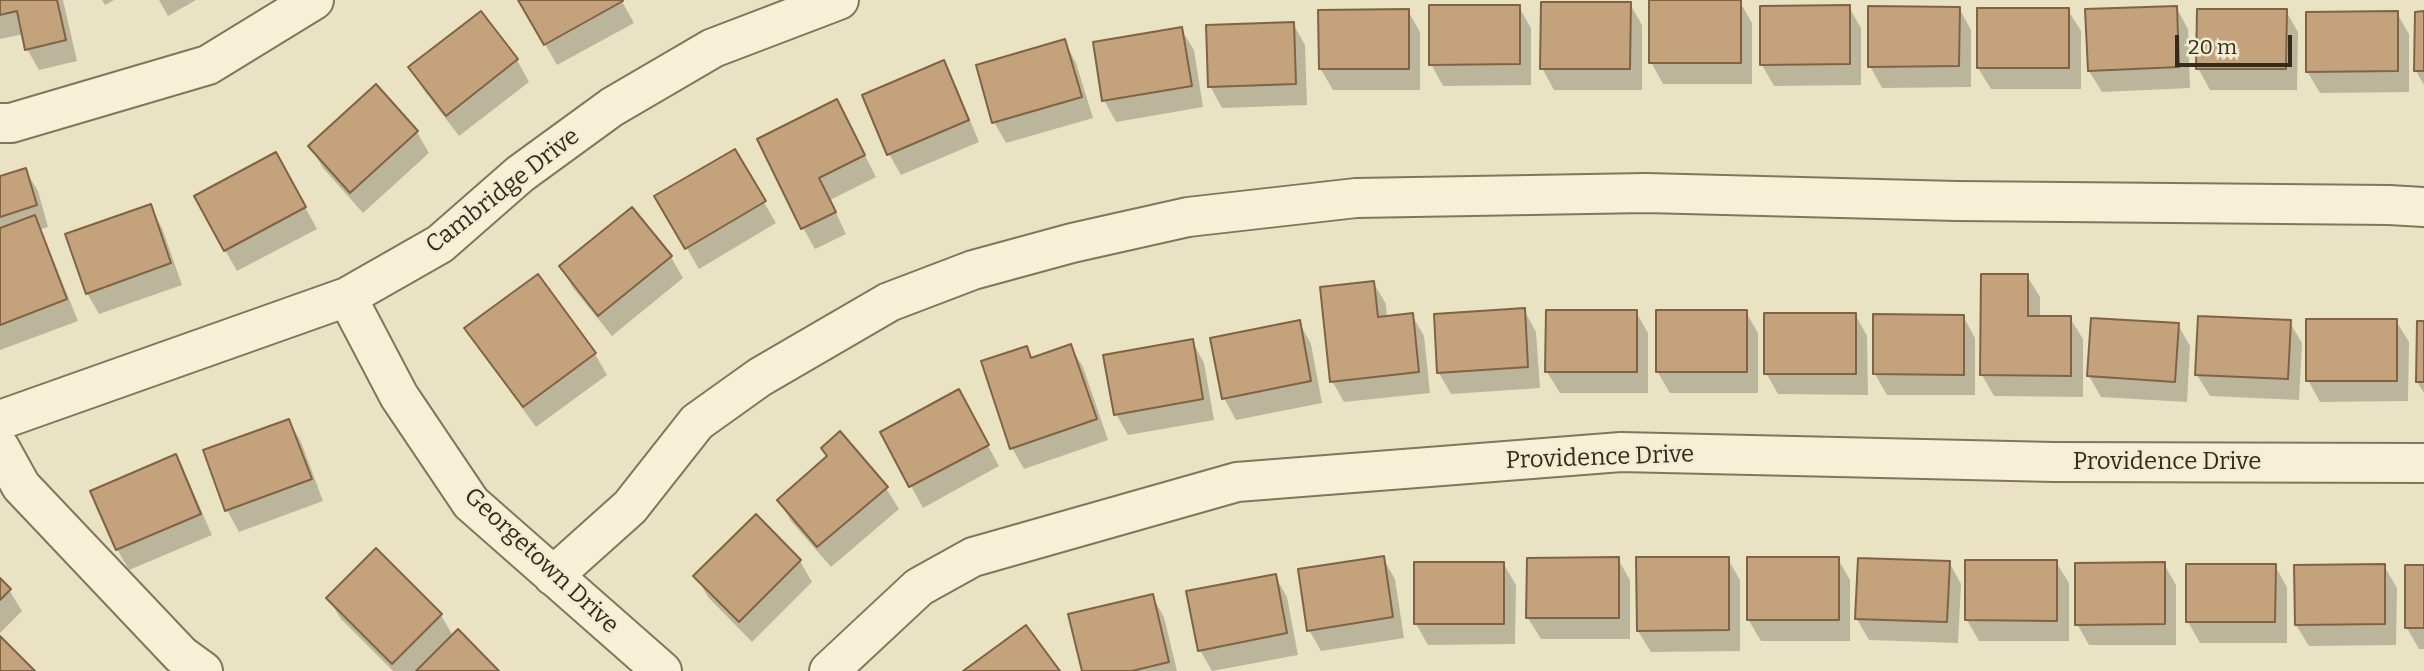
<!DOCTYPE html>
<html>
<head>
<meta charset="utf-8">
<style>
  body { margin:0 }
  #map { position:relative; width:2424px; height:671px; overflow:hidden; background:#eae3c3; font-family:Bitter,serif }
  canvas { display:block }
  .scale { position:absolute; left:2175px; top:35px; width:117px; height:32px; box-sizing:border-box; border:4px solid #332b1e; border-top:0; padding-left:9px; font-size:21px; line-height:24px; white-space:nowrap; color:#332b1e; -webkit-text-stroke:5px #f2edd2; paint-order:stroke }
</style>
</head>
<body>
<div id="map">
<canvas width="2424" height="671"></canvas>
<div class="scale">20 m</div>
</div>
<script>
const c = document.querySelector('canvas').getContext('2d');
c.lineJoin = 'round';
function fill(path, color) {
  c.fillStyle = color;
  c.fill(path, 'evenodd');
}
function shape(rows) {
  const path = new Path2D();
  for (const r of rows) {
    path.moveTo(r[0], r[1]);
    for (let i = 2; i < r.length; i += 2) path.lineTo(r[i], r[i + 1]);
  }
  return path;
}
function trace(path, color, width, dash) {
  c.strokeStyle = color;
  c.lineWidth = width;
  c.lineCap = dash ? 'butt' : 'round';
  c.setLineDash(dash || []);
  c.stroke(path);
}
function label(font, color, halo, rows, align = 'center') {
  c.font = font + ' Bitter,serif';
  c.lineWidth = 5;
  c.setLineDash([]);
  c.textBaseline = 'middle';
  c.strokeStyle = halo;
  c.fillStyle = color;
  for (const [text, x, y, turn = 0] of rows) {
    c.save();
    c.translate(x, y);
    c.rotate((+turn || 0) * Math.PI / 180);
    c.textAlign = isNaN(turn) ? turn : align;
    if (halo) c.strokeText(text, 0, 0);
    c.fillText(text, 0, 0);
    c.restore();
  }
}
fill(shape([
  [0,0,63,0,77,61,39,70,27,49,24,34,0,39],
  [102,0,114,0,105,5],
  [159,0,196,0,168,16],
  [520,0,621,0,634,23,557,65],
  [1740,2,1752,23,1752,84,1663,84,1651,62],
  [1630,4,1642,25,1642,90,1554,90,1542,68],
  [1519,7,1531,28,1531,85,1443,86,1431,64],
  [1849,7,1861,28,1861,85,1774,86,1762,65],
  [2176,7,2188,29,2190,88,2102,92,2089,71],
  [1959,8,1971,30,1971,87,1882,88,1870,66],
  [2068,10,2081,31,2081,89,1991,89,1978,68],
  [1408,11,1420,32,1420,90,1333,90,1320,68],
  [2286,11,2298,32,2297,90,2210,90,2198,68],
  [480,13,517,60,529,82,459,136,423,89,410,68],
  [2397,13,2409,34,2409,92,2320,93,2307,71],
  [2424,13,2424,85,2416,71],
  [1293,24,1305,45,1307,105,1222,108,1210,86],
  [1181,29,1194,50,1203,107,1116,122,1104,100],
  [1064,41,1076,63,1093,118,1006,143,994,122],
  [943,62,955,84,979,142,901,175,889,154],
  [376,87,417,132,429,153,363,213,323,168,310,146],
  [837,101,876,177,830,200,846,234,815,249,803,228],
  [734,151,776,223,699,269,657,197],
  [25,170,38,191,48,227,41,229,78,321,0,350,0,178],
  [288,176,317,229,237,271,225,250],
  [150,206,162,228,182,285,99,314,87,293],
  [671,257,683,278,612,336,573,288,561,267],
  [2027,276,2040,297,2040,318,2070,318,2083,339,2083,397,1994,396,1982,375],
  [1373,282,1386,304,1387,318,1412,315,1424,336,1430,393,1344,402,1332,381],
  [1524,310,1536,332,1540,388,1451,394,1439,373],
  [1636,312,1648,333,1648,393,1560,393,1547,372],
  [1746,312,1758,333,1758,393,1670,393,1657,371],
  [1855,314,1867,336,1868,395,1778,394,1766,373],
  [1963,316,1975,338,1975,395,1887,395,1875,374],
  [2289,321,2302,343,2299,400,2210,396,2197,375],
  [2396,321,2409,342,2408,401,2320,402,2308,380],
  [1299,322,1311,344,1322,403,1236,420,1224,398],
  [2424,322,2424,393,2417,382],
  [2178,325,2190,346,2187,402,2101,397,2089,376],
  [467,328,595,354,607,375,536,427,479,349],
  [1192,341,1204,363,1214,420,1128,435,1116,414],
  [1070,346,1083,367,1108,440,1024,469,1012,448,1026,348,1033,359],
  [970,413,999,466,923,508,882,433],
  [289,421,301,442,323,501,239,532,227,510,205,451],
  [175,456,187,478,212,535,129,570,117,549],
  [886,488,899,509,831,567,791,521,779,500],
  [1383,558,1395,579,1404,638,1321,651,1309,630],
  [1618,559,1630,580,1630,639,1541,639,1528,618],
  [1728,559,1740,580,1740,651,1651,652,1638,631],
  [1838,559,1850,580,1850,641,1761,641,1748,619],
  [800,561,812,582,752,642,708,597,696,576],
  [1949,562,1961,584,1958,643,1869,640,1857,619],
  [2056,562,2069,583,2069,641,1979,641,1967,620],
  [1503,563,1516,585,1515,644,1428,645,1416,624],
  [2164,564,2176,585,2176,645,2089,645,2077,624],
  [2275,566,2287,587,2287,643,2200,643,2188,622],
  [2384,566,2397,588,2396,645,2309,646,2296,625],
  [2424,567,2424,649,2419,649,2407,628],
  [1275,576,1287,597,1298,655,1212,671,1200,650],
  [0,581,9,590,22,611,0,633],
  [1152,596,1164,617,1177,671,1084,671],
  [328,598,441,615,453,636,497,671,393,671,341,619]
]), '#0003');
const building = shape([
  [0,0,57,0,66,40,25,50,17,11,0,15,0,0],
  [518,0,622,0,623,1,544,45,518,0],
  [1649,0,1741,0,1741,63,1649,63,1649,0],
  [1541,2,1631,2,1630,69,1540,69,1541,2],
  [1429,5,1520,5,1520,64,1429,65,1429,5],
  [1850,5,1850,64,1760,65,1760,6,1850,5],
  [1868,6,1960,7,1959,66,1868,67,1868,6],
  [2177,6,2179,67,2088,71,2085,9,2177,6],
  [1977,8,2069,8,2069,68,1977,68,1977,8],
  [1409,9,1409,69,1319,69,1318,10,1409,9],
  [2197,9,2287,9,2286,69,2196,69,2197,9],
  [481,11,518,59,446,116,408,67,481,11],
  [2398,11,2398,71,2306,72,2306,12,2398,11],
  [2424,11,2424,71,2414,71,2415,12,2424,11],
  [1294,22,1296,84,1208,87,1206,25,1294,22],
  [1182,27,1192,86,1102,101,1093,42,1182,27],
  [1065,39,1082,97,992,123,976,65,1065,39],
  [944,60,969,120,887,155,862,95,944,60],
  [376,84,418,131,350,193,308,146,376,84],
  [837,99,865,155,819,178,836,212,801,229,757,139,837,99],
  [735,149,766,201,685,249,654,196,735,149],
  [276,152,306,207,224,251,194,196,276,152],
  [26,168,37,205,0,217,0,176,26,168],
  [151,204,171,263,86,294,65,234,151,204],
  [632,207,672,256,598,316,559,266,632,207],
  [35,215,67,299,0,325,0,228,35,215],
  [538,274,596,353,523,407,464,328,538,274],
  [1981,274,2028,274,2028,316,2071,316,2071,376,1980,375,1981,274],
  [1374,281,1378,317,1413,313,1419,372,1330,382,1320,287,1374,281],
  [1525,308,1528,367,1437,373,1434,314,1525,308],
  [1546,310,1637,310,1637,372,1545,372,1546,310],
  [1656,310,1747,310,1747,372,1656,372,1656,310],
  [1764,313,1856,313,1856,374,1764,374,1764,313],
  [1873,314,1964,315,1964,375,1873,374,1873,314],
  [2198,316,2291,320,2288,379,2195,375,2198,316],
  [2091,318,2179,323,2175,382,2087,376,2091,318],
  [2306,319,2397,319,2397,381,2306,381,2306,319],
  [1300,320,1311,381,1222,399,1210,338,1300,320],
  [2417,321,2424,321,2424,382,2416,382,2417,321],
  [1193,339,1203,399,1114,415,1103,355,1193,339],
  [1071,344,1097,419,1010,449,981,361,1027,346,1031,358,1071,344],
  [959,389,989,445,909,487,880,432,959,389],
  [289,419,312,479,225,511,203,450,289,419],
  [840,431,888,487,817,547,777,500,827,456,821,448,840,431],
  [176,454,201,514,116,550,90,491,176,454],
  [756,514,801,560,739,622,693,576,756,514],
  [376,548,442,614,392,664,326,598,376,548],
  [1384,556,1393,617,1307,631,1298,569,1384,556],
  [1619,557,1619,618,1526,618,1527,558,1619,557],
  [1636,557,1729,557,1729,630,1637,631,1636,557],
  [1747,557,1839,557,1839,620,1747,620,1747,557],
  [1858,558,1950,561,1947,622,1855,619,1858,558],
  [1965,560,2057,560,2057,621,1965,620,1965,560],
  [1414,562,1504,562,1504,624,1414,624,1414,562],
  [2165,562,2165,624,2075,625,2075,563,2165,562],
  [2186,564,2276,564,2275,622,2186,622,2186,564],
  [2385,564,2385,624,2295,625,2294,565,2385,564],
  [2405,565,2424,565,2424,628,2405,628,2405,565],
  [1276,574,1287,633,1198,651,1186,591,1276,574],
  [0,578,11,589,0,600,0,578],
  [1153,594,1169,662,1132,671,1082,671,1068,614,1153,594],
  [1026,625,1060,671,963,671,1026,625],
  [458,629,499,671,416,671,458,629],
  [0,636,35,671,0,671,0,636]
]);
fill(building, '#c4a37c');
trace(building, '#7f6344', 2);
const minor = shape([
  [0,123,11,123,208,65,314,0],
  [347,297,399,396,471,503,662,671],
  [0,420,347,297,440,244,520,174,612,107,713,48,839,0],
  [0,448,21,486,181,655,203,671],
  [553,576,630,507,697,422,760,377,889,302,973,270,1072,243,1188,217,1356,198,1646,193,1957,201,2389,205,2424,207],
  [829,671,919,587,973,557,1237,482,1621,452,2054,462,2424,463]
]);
trace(minor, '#82755c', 42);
trace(minor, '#f5f0d6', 38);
label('24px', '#332b1e', '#f2edd2', [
  ["Cambridge Drive",503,191,-38],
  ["Providence Drive",1600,458,-2],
  ["Providence Drive",2167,462],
  ["Georgetown Drive",541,561,43]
]);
</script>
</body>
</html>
